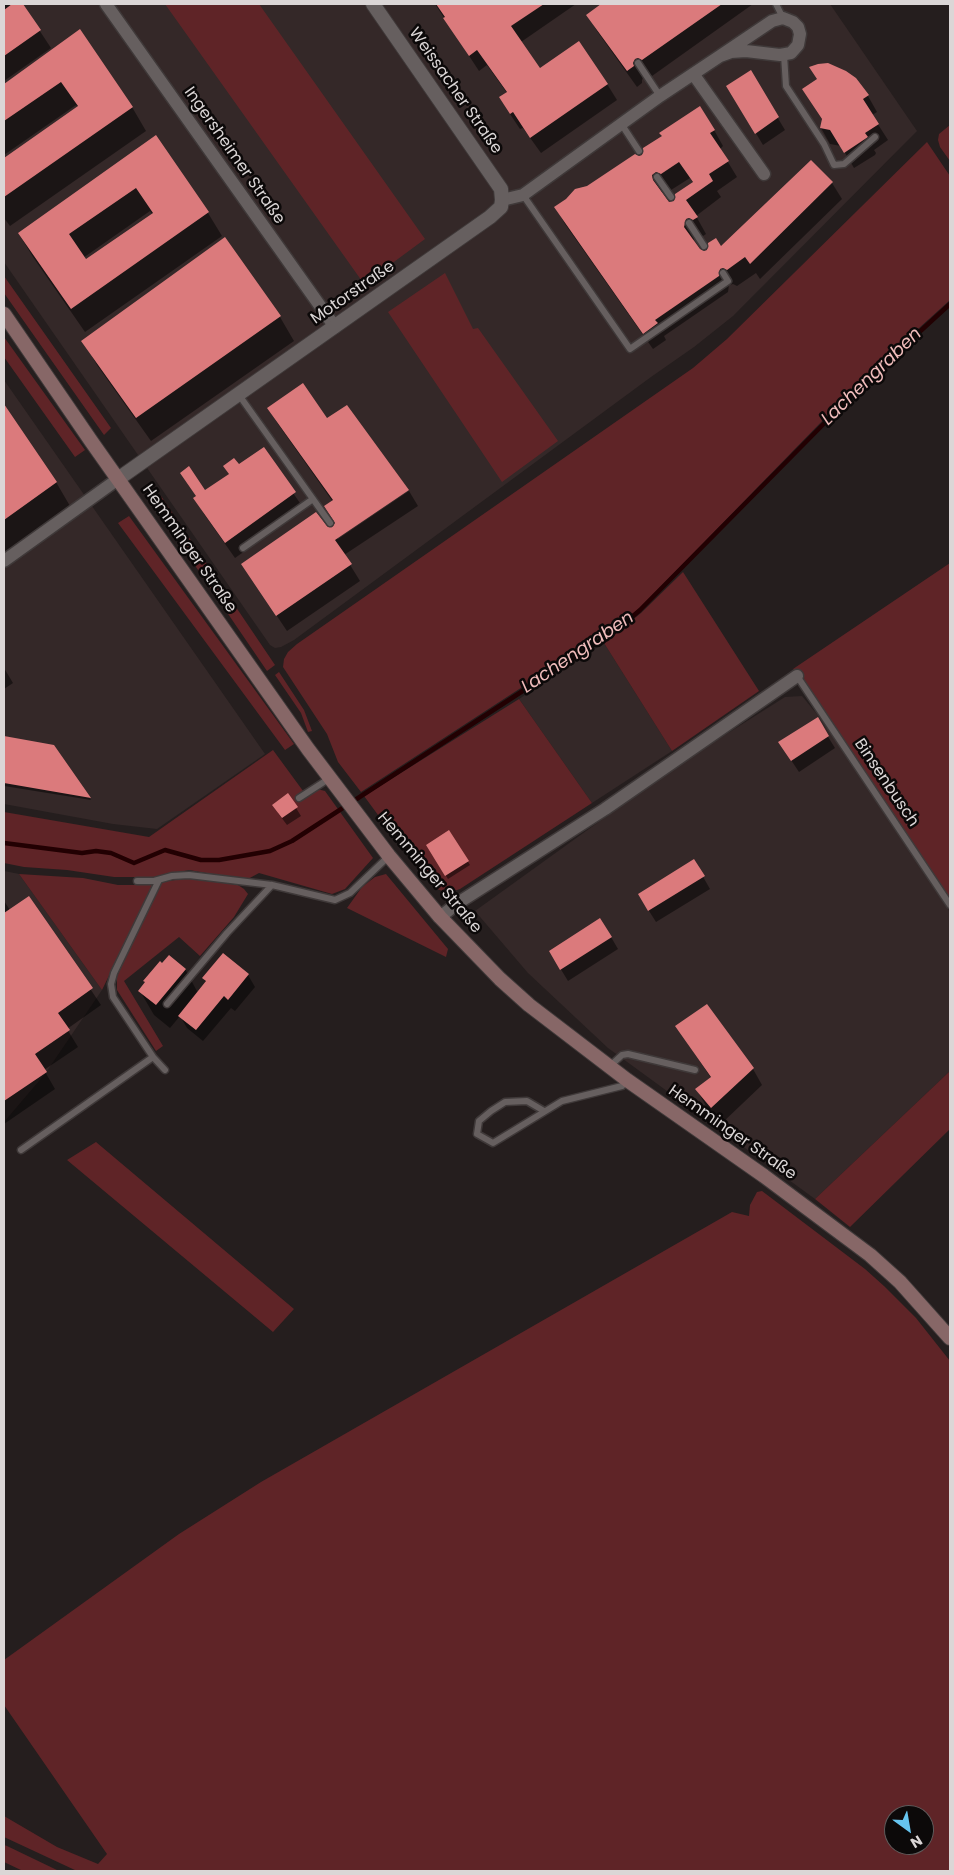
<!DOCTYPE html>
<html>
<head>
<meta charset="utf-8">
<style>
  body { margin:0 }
  #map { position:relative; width:954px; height:1875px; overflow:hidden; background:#251e1e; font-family:Poppins,sans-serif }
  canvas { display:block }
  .frame { position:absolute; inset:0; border:5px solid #dbd6d6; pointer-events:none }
  .north { position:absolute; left:884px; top:1805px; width:50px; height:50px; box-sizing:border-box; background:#0c0909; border:1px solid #5f5b5b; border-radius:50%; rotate:148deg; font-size:14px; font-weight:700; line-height:20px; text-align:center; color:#dbd6d6 }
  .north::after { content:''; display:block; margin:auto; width:18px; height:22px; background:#66c4ef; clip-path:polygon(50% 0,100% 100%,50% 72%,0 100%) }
</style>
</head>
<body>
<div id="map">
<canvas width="954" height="1875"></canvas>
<div class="frame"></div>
<div class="north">N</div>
</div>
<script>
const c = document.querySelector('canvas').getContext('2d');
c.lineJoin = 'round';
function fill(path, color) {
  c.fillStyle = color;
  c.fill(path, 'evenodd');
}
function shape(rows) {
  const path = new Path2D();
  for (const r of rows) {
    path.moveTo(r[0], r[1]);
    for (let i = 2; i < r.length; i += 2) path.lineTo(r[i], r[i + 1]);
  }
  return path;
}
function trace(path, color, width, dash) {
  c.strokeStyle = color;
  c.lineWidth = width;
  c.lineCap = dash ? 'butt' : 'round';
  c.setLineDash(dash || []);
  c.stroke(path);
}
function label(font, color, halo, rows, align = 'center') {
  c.font = font + ' Poppins,sans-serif';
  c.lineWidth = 5;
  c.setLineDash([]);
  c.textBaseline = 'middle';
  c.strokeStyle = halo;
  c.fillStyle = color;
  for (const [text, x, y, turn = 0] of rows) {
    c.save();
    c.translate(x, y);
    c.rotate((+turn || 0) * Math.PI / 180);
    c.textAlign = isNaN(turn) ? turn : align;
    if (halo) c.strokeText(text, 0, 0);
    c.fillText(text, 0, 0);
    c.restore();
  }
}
fill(shape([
  [4,4,830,4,917,131,733,316,694,347,651,377,294,640,281,647,275,648,270,645,4,262],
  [4,380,265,754,157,829,113,824,4,804],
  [604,643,672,751,592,803,519,699],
  [802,696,816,713,870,789,950,912,950,1071,815,1199,608,1048,528,973,475,911,679,764,785,697],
  [4,871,19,874,102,990,45,1074,4,1122]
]), '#342828');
fill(shape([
  [165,4,259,4,425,239,364,284],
  [950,125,950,161,940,147,938,140,939,134],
  [927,142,950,176,950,300,866,376,639,609,616,626,361,792,338,762,327,734,283,667,284,659,288,652,297,644,693,368,727,339],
  [445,273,473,329,478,328,558,441,502,482,388,312],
  [4,276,111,428,104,435,4,293],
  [4,337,85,450,75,457,4,357],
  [161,496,275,665,267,671,151,501],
  [129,516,294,744,285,750,118,523],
  [950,563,950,902,793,669],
  [683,572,759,691,672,751,604,643,641,613],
  [279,672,304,710,312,731,308,732,301,713,275,675],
  [519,699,592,803,460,889,448,893,437,889,401,846,364,796],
  [273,750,306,795,317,789,325,791,373,858,345,889,332,894,259,873,246,880,189,870,156,877,114,877,67,870,24,867,4,863,4,812,149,837],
  [19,874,83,878,118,885,153,885,102,990],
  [386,874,448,949,446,957,347,908,362,887,375,877],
  [189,878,238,885,244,889,248,894,234,917,200,956,179,937,124,981,163,1046,156,1051,117,990,117,976,161,882],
  [950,1071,950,1129,850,1227,815,1199],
  [96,1142,294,1309,273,1332,67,1160],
  [762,1191,865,1269,884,1286,916,1318,950,1361,950,1871,77,1871,4,1837,4,1816,57,1847,98,1864,107,1854,4,1705,4,1660,179,1534,261,1482,732,1212,749,1216,750,1205,757,1192],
  [894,1815,924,1815,924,1845,894,1845],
  [4,1845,7,1846,59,1871,23,1871,4,1862]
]), '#5f2427');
fill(shape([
  [4,4,22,4,51,48,4,81],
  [435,4,576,4,521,42,540,69,607,84,617,100,541,153,523,128,520,129,510,114,500,98,507,93,487,65,479,71],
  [603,4,753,4,652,76,648,74,644,75,642,80,642,83,637,87,597,31,588,15],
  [80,31,132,107,146,131,10,226,4,218,4,156,5,159,78,107,76,105,4,155,4,86],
  [750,72,785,130,763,145,728,87],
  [803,90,868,96,877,112,872,115,888,140,874,150,876,153,875,155,854,168,841,146,830,144,821,128,823,121],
  [714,130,723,146,720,149,737,177,717,191,721,197,696,216,706,234,703,236,699,234,695,235,693,242,699,250,704,252,721,248,811,161,832,183,842,199,760,279,756,273,737,286,733,284,729,285,728,292,664,336,666,340,653,349,565,224,556,208,639,157],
  [690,178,694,184,675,202,668,203,661,193,664,188,671,190],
  [156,137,208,213,222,236,85,332,33,257,19,234],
  [150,211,153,215,86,261,83,258],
  [225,239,280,317,294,341,151,441,97,365,83,341],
  [303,385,326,420,347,406,408,489,336,537,338,539,409,491,418,506,344,555,360,581,287,631,242,564,316,514,327,529,333,529,336,525,326,507,333,502,278,424,268,408],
  [4,406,56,482,70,506,4,553,4,486,8,483,4,476],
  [263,449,304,509,235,558,204,514,195,498,197,497,182,473,205,492],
  [4,668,13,683,4,689],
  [817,719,835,748,799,772,787,754],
  [4,737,54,746,91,800,4,786],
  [288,795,301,816,287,825,278,813],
  [449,831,470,865,448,879,427,845],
  [694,861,710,889,656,922,639,895],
  [29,897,101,1005,67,1029,78,1047,44,1070,55,1089,4,1124,4,901,10,910],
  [611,937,618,949,568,981,557,963],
  [185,969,198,993,206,983,204,979,248,975,255,987,235,1011,231,1008,203,1041,187,1028,180,1016,170,1028,154,1015,140,991],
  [677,1027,753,1069,762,1085,721,1124,706,1106,697,1090,711,1078]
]), '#0007');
trace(shape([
  [4,843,82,853,96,851,111,853,134,863,165,850,201,860,219,860,270,851,292,841,618,629,640,610,868,379,950,304]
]), '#220002', 4.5);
fill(shape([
  [12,4,23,4,41,30,4,56,4,10],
  [436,4,544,4,511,26,540,68,579,41,608,84,530,138,513,112,510,114,499,97,507,92,477,50,469,56,443,18,445,17],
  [601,4,722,4,642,60,638,58,635,59,633,63,634,66,627,71,586,15],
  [80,29,133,107,4,197,4,158,78,106,61,82,4,121,4,84],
  [828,63,846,71,856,78,869,95,863,99,879,124,865,133,868,137,844,153,830,130,820,128,822,119,802,89,817,79,809,67,818,64],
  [751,70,779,117,755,134,726,86],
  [700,106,715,130,710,133,729,161,709,174,713,181,686,200,698,217,693,220,689,218,686,219,684,227,700,249,704,251,707,250,708,243,716,238,721,246,811,160,833,182,750,264,745,257,727,270,723,268,720,269,719,276,655,320,658,323,643,334,554,207,566,199,575,189,587,186,635,154,639,156,642,155,643,148,662,136,659,133],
  [679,162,693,182,675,194,674,201,669,202,653,180,652,175,656,172,661,174],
  [156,135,209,212,71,309,18,233],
  [136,188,153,213,86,259,69,234],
  [225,237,281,316,136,418,81,341],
  [303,383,327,418,347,405,409,490,335,540,352,564,276,616,241,564,316,512,328,527,332,527,335,523,324,506,333,500,267,408],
  [4,404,57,482,4,520],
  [264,447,296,492,225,543,193,498,196,496,180,473,189,466,205,490,229,474,223,466,234,458,239,464],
  [818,717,829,736,791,761,778,742],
  [4,736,54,745,91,798,4,783],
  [288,793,298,807,282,818,272,805],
  [449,830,469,861,445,876,426,845],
  [694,859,705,876,648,911,638,894],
  [29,896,93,988,58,1013,70,1030,35,1054,47,1072,4,1101,4,913],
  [600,918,612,937,560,970,549,951],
  [223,953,249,974,228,1000,224,996,196,1030,178,1016,206,981,202,978],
  [169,955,186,969,156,1005,138,991,145,982,143,981,160,961,162,963],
  [707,1004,754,1068,711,1108,695,1089,711,1077,675,1026]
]), '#db7a7c');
const service = shape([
  [776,4,783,18],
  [784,55,786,86,824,144,834,165,844,164,875,137],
  [638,63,660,96],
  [622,125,639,151],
  [657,177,671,197],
  [523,195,630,349,728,281,723,273],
  [689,223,704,246],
  [239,395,330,523],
  [243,548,313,499],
  [797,676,950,905],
  [299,798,330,778],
  [137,881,154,881,172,876,189,875,272,885,335,900,350,893,389,856],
  [167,1004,227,933,272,885],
  [153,1057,165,1070],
  [609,1067,622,1055,628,1054,695,1070],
  [544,1111,527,1101,505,1102,491,1111,479,1121,477,1134,493,1143,562,1101,622,1086,627,1080],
  [21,1150,153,1057,113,997,111,984,114,973,159,880]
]);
const minor = shape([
  [106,4,335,327],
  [783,18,793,22,798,27,800,34,798,45,791,53,780,55,746,51,731,52,720,56,772,21,783,18],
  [694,75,764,174],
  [502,200,523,195,660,96,720,56],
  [4,561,118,479],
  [440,917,458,903,605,809,797,676]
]);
const tertiary = shape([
  [118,479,490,217,501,207,502,200,501,189,373,4]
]);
const secondary = shape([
  [4,314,91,441,308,749,389,856,440,917,500,979,529,1005,627,1080,764,1176,870,1255,900,1282,950,1338]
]);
trace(service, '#3f3939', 9);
trace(minor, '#3f3939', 15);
trace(tertiary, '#3f3939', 16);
trace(secondary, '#3f3939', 16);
trace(service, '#665f5f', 6);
trace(minor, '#665f5f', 12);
trace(tertiary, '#665f5f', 14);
trace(secondary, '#876767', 14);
label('16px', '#dbd6d6', '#0c0909', [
  ["Weissacher Straße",455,91,55],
  ["Ingersheimer Straße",234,156,55],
  ["Motorstraße",353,293,-35],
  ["Hemminger Straße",189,549,55],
  ["Binsenbusch",886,783,56],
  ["Hemminger Straße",429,873,50],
  ["Hemminger Straße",732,1133,35]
]);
label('italic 18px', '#f0bcbb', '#0c0909', [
  ["Lachengraben",872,377,-44],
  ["Lachengraben",578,653,-34]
]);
</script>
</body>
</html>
